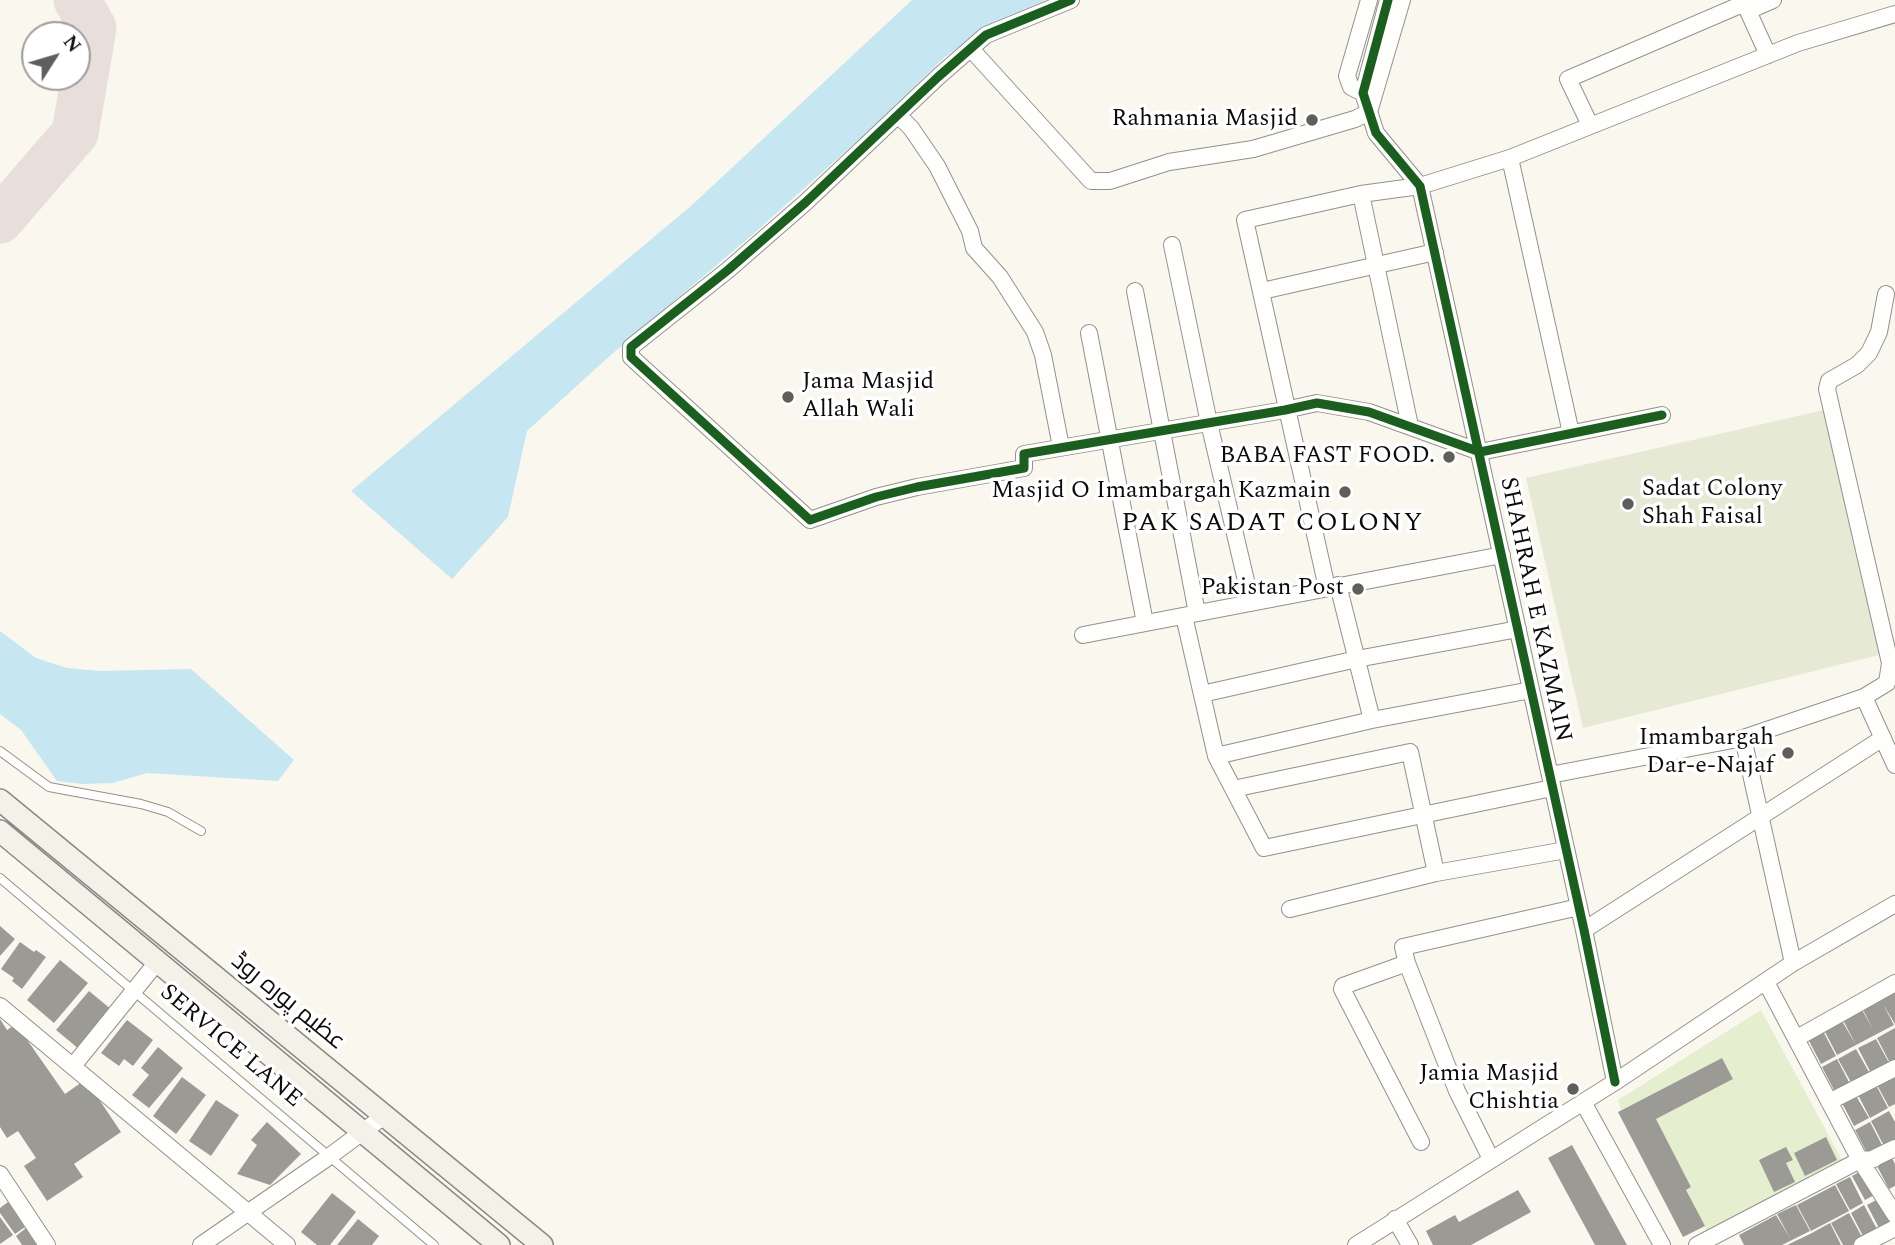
<!DOCTYPE html>
<html>
<head>
<meta charset="utf-8">
<style>
  body { margin:0 }
  #map { position:relative; width:1895px; height:1245px; overflow:hidden; background:#faf7ee; font-family:Spectral,serif }
  canvas { display:block }
  .north { position:absolute; left:21px; top:21px; width:70px; height:70px; box-sizing:border-box; background:#fff; border:2px solid #9d9d9d; border-radius:50%; rotate:53deg; font-size:19px; font-weight:700; line-height:28px; text-align:center; color:#0b0b0b }
  .north::after { content:''; display:block; margin:auto; width:24px; height:32px; background:#5f5e5a; clip-path:polygon(50% 0,100% 100%,50% 72%,0 100%) }
</style>
</head>
<body>
<div id="map">
<canvas width="1895" height="1245"></canvas>
<div class="north">N</div>
</div>
<script>
const c = document.querySelector('canvas').getContext('2d');
c.lineJoin = 'round';
function fill(path, color) {
  c.fillStyle = color;
  c.fill(path, 'evenodd');
}
function shape(rows) {
  const path = new Path2D();
  for (const r of rows) {
    path.moveTo(r[0], r[1]);
    for (let i = 2; i < r.length; i += 2) path.lineTo(r[i], r[i + 1]);
  }
  return path;
}
function trace(path, color, width, dash) {
  c.strokeStyle = color;
  c.lineWidth = width;
  c.lineCap = dash ? 'butt' : 'round';
  c.setLineDash(dash || []);
  c.stroke(path);
}
function label(font, color, halo, rows, align = 'center') {
  c.font = font + ' Spectral,Cairo,serif';
  c.lineWidth = 7;
  c.setLineDash([]);
  c.textBaseline = 'middle';
  c.strokeStyle = halo;
  c.fillStyle = color;
  for (const [text, x, y, turn = 0] of rows) {
    c.save();
    c.translate(x, y);
    c.rotate((+turn || 0) * Math.PI / 180);
    c.textAlign = isNaN(turn) ? turn : align;
    if (halo) c.strokeText(text, 0, 0);
    c.fillText(text, 0, 0);
    c.restore();
  }
}
fill(shape([
  [1761,1010,1842,1160,1707,1231,1686,1190,1691,1187,1656,1119,1733,1079,1722,1058,1621,1110,1618,1100]
]), '#e5eecf');
fill(shape([
  [1824,410,1883,654,1583,728,1526,478]
]), '#e6e9d3');
fill(shape([
  [912,0,1046,0,994,22,945,57,866,133,751,236,613,353,527,431,508,517,452,579,351,491,692,205],
  [0,631,36,658,67,668,100,671,191,669,294,760,278,781,147,773,113,783,82,784,57,781,21,730,0,714]
]), '#c6e7f2');
trace(shape([
  [0,220,75,133,93,28,77,0]
]), '#e8deda', 47);
fill(shape([
  [0,926,15,939,0,956],
  [20,942,34,952,36,950,46,957,22,989,12,981,14,978,1,969],
  [60,960,88,983,54,1023,27,1000],
  [89,991,112,1010,79,1049,56,1030],
  [1895,992,1895,1024,1883,1004,1894,1025,1856,1045,1843,1020,1862,1010,1873,1029,1863,1010],
  [0,1019,7,1030,16,1024,65,1094,82,1082,88,1091,92,1089,121,1132,74,1164,83,1177,47,1201,24,1166,36,1158,18,1131,7,1138,0,1127],
  [127,1020,153,1040,133,1066,124,1059,119,1066,101,1053],
  [1842,1021,1856,1045,1837,1055,1824,1030],
  [1895,1028,1895,1061,1890,1063,1877,1038],
  [1823,1031,1836,1056,1821,1064,1808,1039],
  [1876,1039,1889,1063,1871,1073,1858,1048],
  [158,1047,183,1068,149,1108,132,1095,149,1075,141,1068],
  [1856,1049,1870,1074,1852,1084,1838,1059],
  [1722,1058,1733,1079,1656,1119,1691,1187,1686,1190,1705,1226,1683,1237,1618,1112],
  [1837,1059,1850,1084,1835,1092,1822,1067],
  [1895,1072,1895,1104,1889,1107,1876,1083],
  [182,1077,206,1095,176,1134,153,1116],
  [1875,1083,1888,1108,1870,1118,1857,1093],
  [1855,1094,1869,1118,1854,1126,1841,1101],
  [216,1100,239,1115,211,1156,189,1141],
  [1889,1111,1895,1122,1895,1140,1884,1146,1871,1121],
  [267,1122,301,1154,270,1185,237,1174,257,1145,251,1140],
  [1870,1122,1883,1147,1868,1155,1855,1130],
  [1826,1137,1837,1160,1805,1176,1794,1153],
  [1572,1145,1627,1245,1595,1245,1548,1158],
  [1786,1147,1793,1160,1786,1163,1795,1182,1774,1192,1759,1160],
  [1891,1156,1895,1164,1895,1186,1889,1189,1876,1164],
  [1863,1170,1876,1194,1865,1200,1852,1176],
  [1850,1177,1863,1203,1850,1210,1836,1184],
  [1835,1185,1849,1211,1811,1231,1797,1205],
  [1518,1190,1531,1212,1471,1245,1433,1245,1426,1231,1455,1215,1459,1222],
  [332,1193,356,1212,330,1245,317,1245,301,1232],
  [1878,1199,1890,1223,1879,1228,1867,1205],
  [8,1202,25,1227,15,1234,0,1213,0,1208],
  [1796,1205,1810,1231,1782,1245,1744,1245,1739,1235,1776,1215,1790,1238,1777,1214],
  [1864,1205,1878,1231,1864,1238,1851,1213],
  [1849,1213,1863,1239,1852,1245,1843,1245,1831,1223],
  [0,1217,13,1235,0,1244],
  [358,1219,379,1236,372,1245,337,1245],
  [1830,1223,1841,1245,1787,1245,1810,1234],
  [26,1228,37,1245,22,1245,16,1236]
]), '#9c9a95');
const lane = shape([
  [0,751,49,787,141,804,168,812,201,831],
  [0,878,434,1245]
]);
const street = shape([
  [1071,0,986,35,938,77,806,202,728,270,631,347,631,357,810,520,876,497,917,487,1024,468,1024,454,1285,410,1317,403,1369,412,1480,452,1662,415],
  [1388,0,1363,93,1376,133,1420,186,1584,930,1615,1082],
  [1743,0,1768,55],
  [1748,11,1773,0],
  [971,49,1091,181,1110,181,1169,162,1253,149,1355,119,1369,112,1402,0],
  [1363,93,1351,87,1347,76,1369,0],
  [899,116,911,128,937,166,970,231,974,248,1000,277,1035,332,1043,355,1061,447],
  [1590,125,1568,79,1745,3],
  [1510,158,1571,433],
  [1361,194,1410,426],
  [1172,245,1209,423,1251,602],
  [1135,291,1197,613],
  [1262,291,1435,252],
  [1089,333,1145,623],
  [1338,585,1372,720],
  [1327,588,1245,220,1361,194,1420,186,1510,158,1798,43,1895,14],
  [1184,616,1216,756,1264,848,1552,788],
  [1083,635,1502,555],
  [1202,694,1357,659,1518,629],
  [1864,697,1895,765],
  [1743,738,1793,963],
  [1216,756,1372,720,1531,690],
  [1550,775,1743,738,1864,697,1887,683,1890,663,1827,389,1829,381,1857,365,1869,353,1879,332,1886,294],
  [1233,789,1410,752,1436,873],
  [1290,909,1436,873,1566,850],
  [1584,930,1883,738],
  [1407,963,1343,986,1342,989,1421,1142],
  [1766,982,1860,1160,1895,1215],
  [0,1006,287,1245],
  [1797,1038,1895,983],
  [73,1066,158,961],
  [1583,1102,1662,1245],
  [1829,1102,1895,1068],
  [1491,1159,1457,1091,1407,963,1403,947,1579,907],
  [1866,1162,1895,1148],
  [0,1174,47,1245],
  [1395,1219,1410,1245],
  [201,1245,330,1156,384,1116],
  [1356,1245,1615,1082,1793,963,1895,904],
  [1697,1245,1860,1160,1874,1159],
  [1862,1245,1895,1228]
]);
const secondary = shape([
  [0,800,542,1245],
  [0,831,499,1245]
]);
trace(lane, '#93918d', 10);
trace(street, '#93918d', 18);
trace(secondary, '#898884', 24);
trace(lane, '#fefefc', 8);
trace(street, '#fefefc', 16);
trace(secondary, '#f4f1e8', 21);
trace(shape([
  [1071,0,986,35,938,77,806,202,728,270,631,347,631,357,810,520,876,497,917,487,1024,468,1024,454,1285,410,1317,403,1369,412,1480,452,1662,415],
  [1388,0,1363,93,1376,133,1420,186,1584,930,1615,1082]
]), '#1b5e20', 9);
for (const [x, y, r, color] of [
  [1312,120,7,"#5f5e5a"],
  [788,397,7,"#5f5e5a"],
  [1449,457,7,"#5f5e5a"],
  [1345,492,7,"#5f5e5a"],
  [1628,504,7,"#5f5e5a"],
  [1358,589,7,"#5f5e5a"],
  [1788,753,7,"#5f5e5a"],
  [1573,1089,7,"#5f5e5a"]
]) {
  const dot = new Path2D();
  dot.arc(x, y, r, 0, 2 * Math.PI);
  c.fillStyle = color;
  c.fill(dot);
  trace(dot, '#fff', 2.5);
}
label('24px', '#0b0b0b', '#fff', [
  ["Rahmania Masjid",1298,120],
  ["Jama Masjid",802,383,"left"],
  ["Allah Wali",802,411,"left"],
  ["BABA FAST FOOD.",1435,457],
  ["Sadat Colony",1642,490,"left"],
  ["Shah Faisal",1642,518,"left"],
  ["Masjid O Imambargah Kazmain",1331,492],
  ["Pakistan Post",1344,589],
  ["Imambargah",1774,739],
  ["Dar-e-Najaf",1774,767],
  ["Jamia Masjid",1559,1075],
  ["Chishtia",1559,1103]
], 'right');
label('24px', '#0b0b0b', '#fff', [
  ["SHAHRAH E KAZMAIN",1534,610,78],
  ["عظیم پورہ روڈ",287,1003,39],
  ["SERVICE LANE",230,1047,40]
]);
c.letterSpacing = '2px';
label('26px', '#0b0b0b', '#fff', [
  ["PAK SADAT COLONY",1273,525]
]);
c.letterSpacing = '0px';
</script>
</body>
</html>
